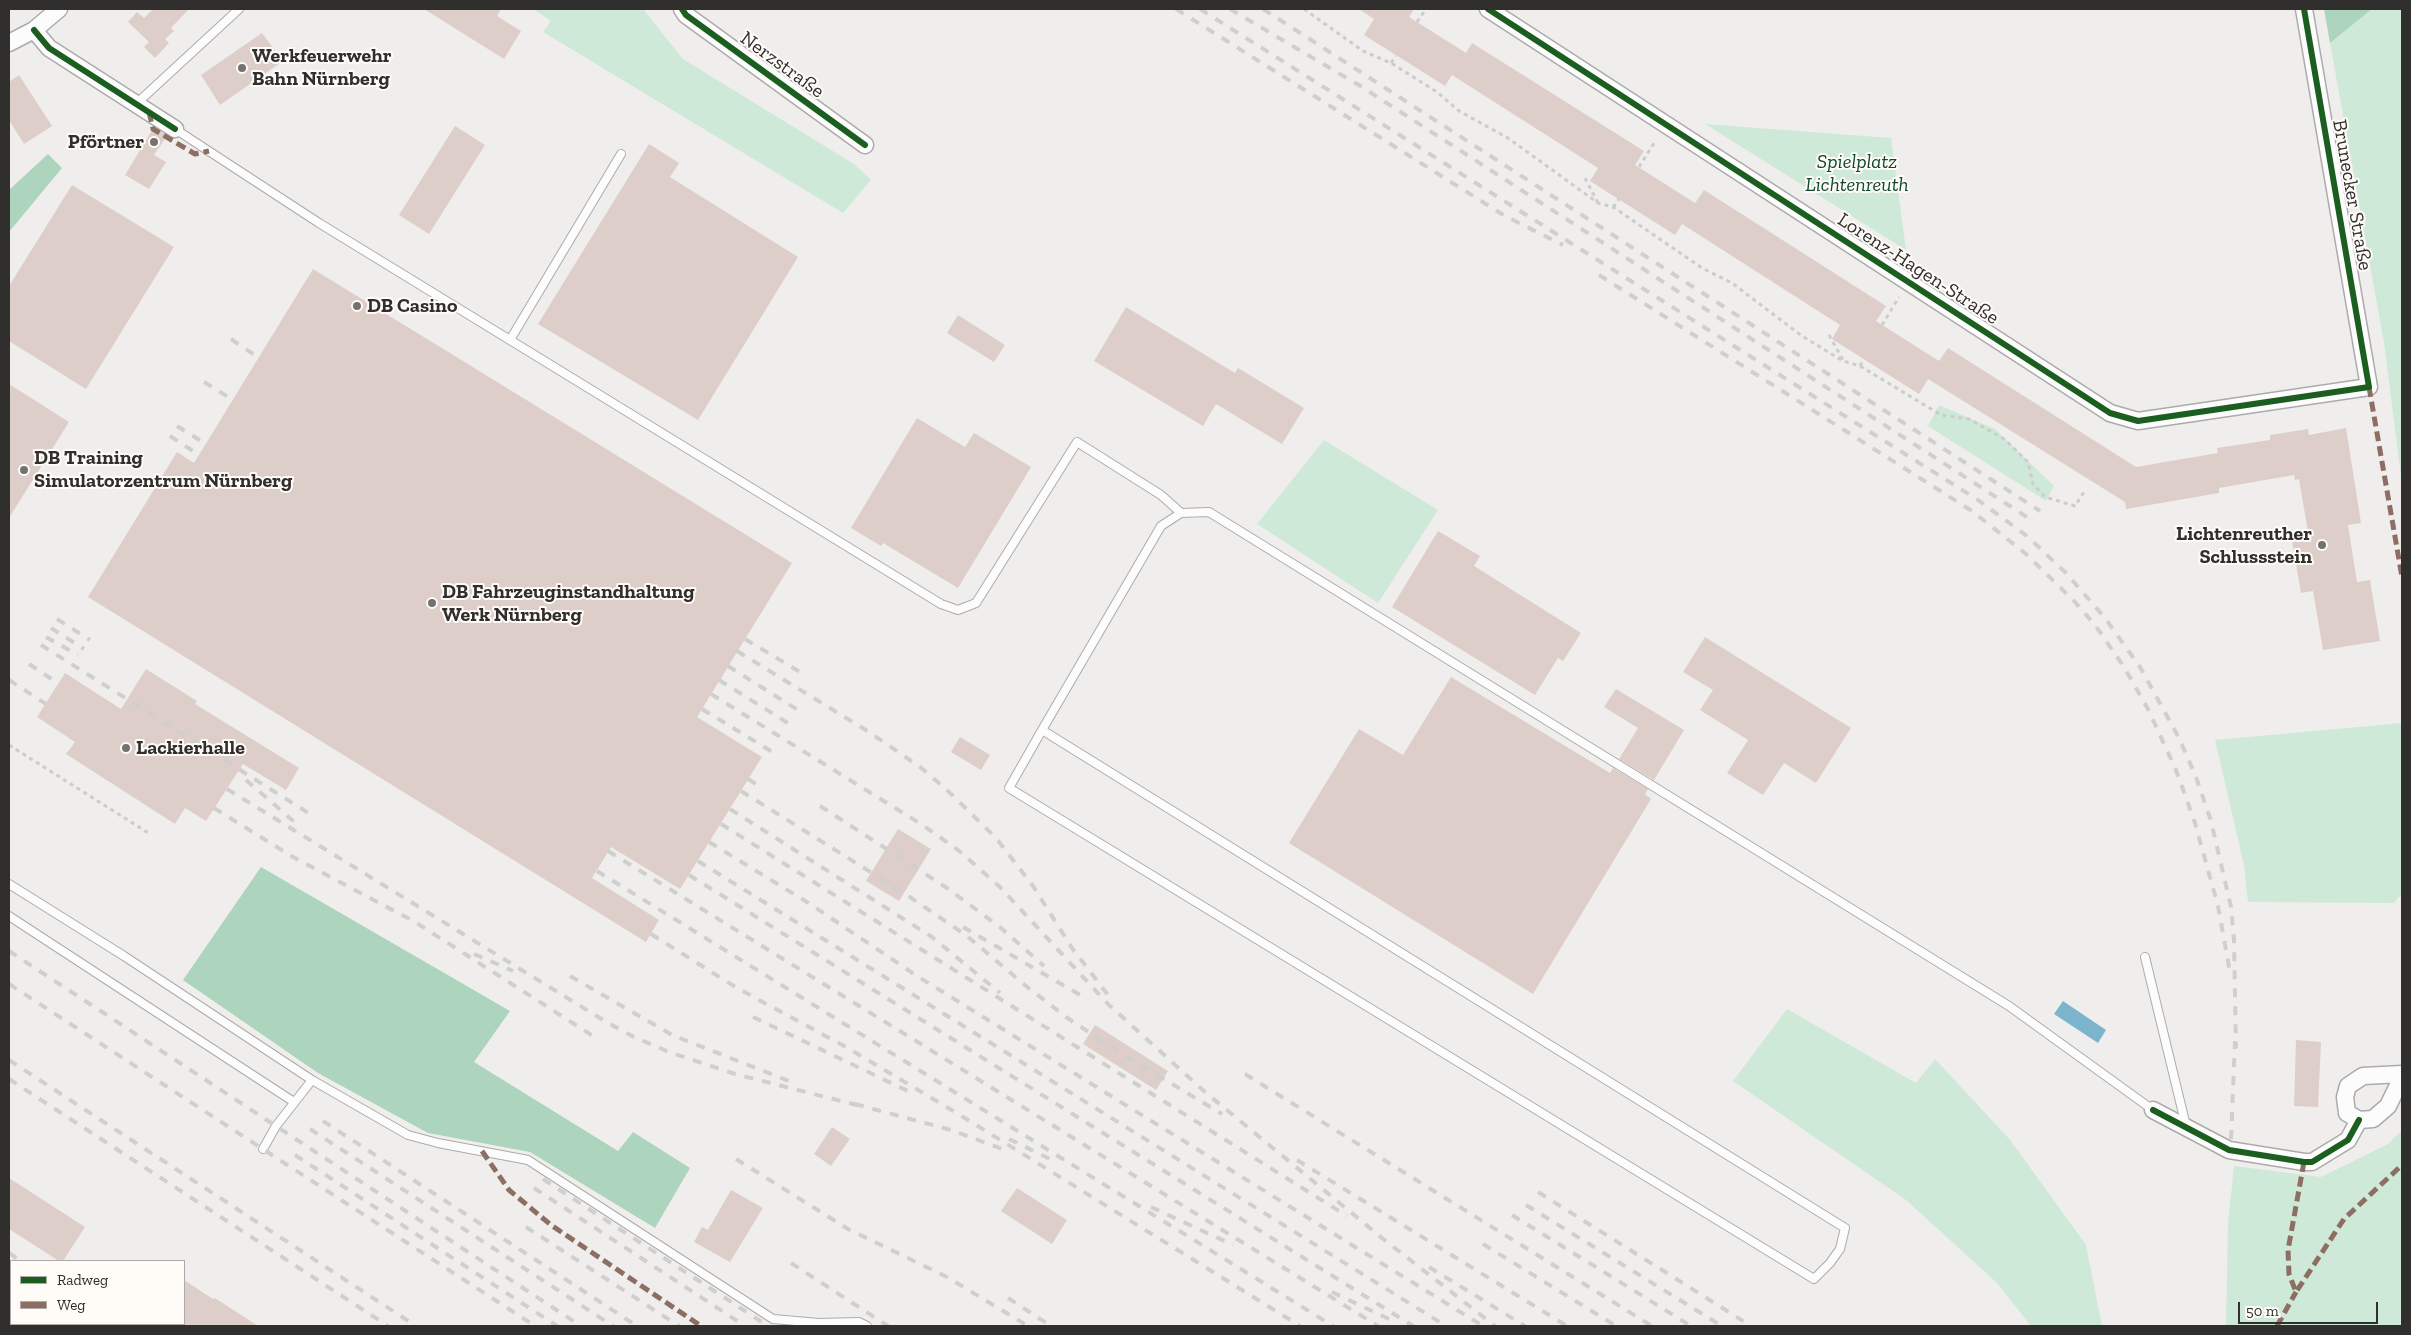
<!DOCTYPE html>
<html>
<head>
<meta charset="utf-8">
<style>
  body { margin:0 }
  #map { position:relative; width:2411px; height:1335px; overflow:hidden; background:#f0eeec; font-family:"Zilla Slab",serif }
  canvas { display:block }
  .frame { position:absolute; inset:0; border:10px solid #312f2e; pointer-events:none }
  .legend { position:absolute; left:10px; top:1260px; width:175px; height:65px; box-sizing:border-box; background:#fffcf8; border:1px solid #adaaa7; margin:0; padding:6px 9px; list-style:none; font-size:15px; color:#312f2e }
  .legend li { display:flex; align-items:center; gap:10px; height:25px }
  .legend b { width:25px; border:1px solid #adaaa7 }
  .scale { position:absolute; left:2238px; top:1302px; width:140px; height:22px; box-sizing:border-box; border:2px solid #312f2e; border-top:0; padding-left:6px; font-size:15px; line-height:18px; white-space:nowrap; color:#312f2e; -webkit-text-stroke:4px #fffcf8; paint-order:stroke }
</style>
</head>
<body>
<div id="map">
<canvas width="2411" height="1335"></canvas>
<div class="frame"></div>
<ul class="legend">
<li><b style="height:6px;background:#1b5e20"></b>Radweg</li>
<li><b style="height:6px;background:#8d6e63"></b>Weg</li>
</ul>
<div class="scale">50 m</div>
</div>
<script>
const c = document.querySelector('canvas').getContext('2d');
c.lineJoin = 'round';
function fill(path, color) {
  c.fillStyle = color;
  c.fill(path, 'evenodd');
}
function shape(rows) {
  const path = new Path2D();
  for (const r of rows) {
    path.moveTo(r[0], r[1]);
    for (let i = 2; i < r.length; i += 2) path.lineTo(r[i], r[i + 1]);
  }
  return path;
}
function trace(path, color, width, dash) {
  c.strokeStyle = color;
  c.lineWidth = width;
  c.lineCap = dash ? 'butt' : 'round';
  c.setLineDash(dash || []);
  c.stroke(path);
}
function label(font, color, halo, rows, align = 'center') {
  c.font = font + ' "Zilla Slab",serif';
  c.lineWidth = 4;
  c.setLineDash([]);
  c.textBaseline = 'middle';
  c.strokeStyle = halo;
  c.fillStyle = color;
  for (const [text, x, y, turn = 0] of rows) {
    c.save();
    c.translate(x, y);
    c.rotate((+turn || 0) * Math.PI / 180);
    c.textAlign = isNaN(turn) ? turn : align;
    if (halo) c.strokeText(text, 0, 0);
    c.fillText(text, 0, 0);
    c.restore();
  }
}
fill(shape([
  [533,9,643,9,683,59,854,164,871,180,843,213,543,32,551,21],
  [2372,9,2402,9,2402,484,2384,343,2330,43],
  [1705,124,1891,138,1906,250],
  [1939,405,1995,429,2054,486,2046,501,1928,426],
  [1324,440,1438,510,1378,603,1257,524],
  [2402,723,2402,893,2394,903,2248,902,2244,865,2215,740],
  [1787,1009,1916,1083,1935,1059,2011,1141,2086,1245,2102,1326,2031,1326,1997,1283,1906,1200,1733,1081],
  [2402,1130,2402,1326,2226,1326,2228,1224,2234,1166,2321,1177,2388,1144]
]), '#cee9d7');
fill(shape([
  [2324,9,2372,9,2330,43],
  [48,154,62,168,9,232,9,190],
  [261,867,510,1011,474,1062,618,1151,633,1132,690,1168,655,1228,530,1152,428,1133,318,1073,183,980]
]), '#add4bd');
fill(shape([
  [2063,1001,2106,1030,2098,1043,2054,1014]
]), '#7cb5cb');
fill(shape([
  [153,9,189,9,171,28,174,31,165,39,169,43,155,58,144,47,149,42,128,22,137,12,144,18],
  [424,9,501,9,497,16,521,31,504,59],
  [1359,9,1414,9,1409,17,1466,53,1472,43,1644,151,1635,165,1673,189,1695,203,1704,190,1886,306,1876,321,1939,361,1948,348,2136,467,2218,453,2217,448,2270,440,2270,435,2308,429,2309,435,2346,428,2361,523,2348,525,2357,582,2370,580,2380,641,2323,650,2313,591,2301,593,2291,535,2308,532,2299,479,2295,480,2294,475,2219,488,2219,493,2126,509,2125,502,1928,379,1919,394,1832,339,1840,325,1682,224,1675,235,1590,181,1598,168,1452,75,1445,86,1364,35,1374,19],
  [262,33,283,61,220,105,201,75],
  [19,75,52,126,24,144,9,120,9,82],
  [455,126,485,145,429,234,399,215],
  [154,127,167,136,154,155,166,162,149,189,125,175],
  [649,144,679,163,670,177,798,257,698,420,538,324],
  [72,185,174,247,86,389,9,341,9,286],
  [313,269,792,563,697,717,762,757,680,889,611,847,592,878,659,920,646,942,88,597,177,452,194,463],
  [1126,307,1235,373,1238,368,1304,408,1282,444,1216,404,1203,426,1094,361],
  [958,315,1005,345,994,362,947,333],
  [9,384,69,422,9,518],
  [917,418,965,447,974,433,1031,467,958,588,883,543,881,546,851,528],
  [1438,531,1480,556,1474,566,1581,633,1563,661,1558,658,1535,695,1392,607],
  [1705,637,1851,728,1816,783,1784,763,1763,795,1727,773,1748,740,1700,710,1713,690,1683,672],
  [146,669,197,701,195,704,299,768,286,790,243,764,206,821,185,808,175,824,66,754,75,742,37,717,65,673,121,709],
  [1451,677,1610,773,1613,768,1648,789,1645,794,1651,799,1533,994,1289,843,1359,729,1403,755],
  [1616,689,1684,730,1654,780,1619,759,1638,728,1604,707],
  [960,737,990,755,981,770,951,752],
  [898,829,931,849,899,901,866,881],
  [1095,1025,1168,1071,1156,1090,1083,1044],
  [2296,1040,2321,1042,2318,1107,2294,1106],
  [832,1127,850,1139,831,1166,814,1154],
  [9,1178,85,1227,63,1261,59,1261,9,1229],
  [1017,1188,1067,1220,1052,1244,1001,1211],
  [731,1190,763,1208,730,1262,694,1242,702,1227,708,1230],
  [184,1280,213,1299,215,1298,258,1326,184,1326]
]), '#ddceca');
const lane = shape([
  [136,104,239,9],
  [175,129,319,223,941,604,958,610,976,603,1077,442,1161,495,1181,513],
  [510,340,621,154],
  [1042,730,1845,1228,1840,1249,1830,1263,1814,1279,1009,788,1042,730,1161,526,1181,513,1209,512,2009,1006,2153,1110],
  [9,884,124,956,312,1080,408,1135,438,1143,528,1160,773,1319,819,1323,859,1322,867,1326],
  [9,916,294,1102],
  [2145,957,2186,1126],
  [263,1149,276,1126,312,1080]
]);
const street = shape([
  [682,9,686,15,865,145],
  [1488,9,2110,413,2138,421,2369,387,2304,9],
  [34,30,49,48,175,129],
  [9,43,34,30,59,9],
  [2402,1074,2363,1076,2348,1086,2345,1097,2347,1113,2359,1120,2373,1119,2388,1106,2402,1077],
  [2153,1110,2229,1150,2304,1162,2312,1162,2348,1140,2359,1120]
]);
trace(lane, '#adabaa', 10);
trace(street, '#adabaa', 19);
trace(shape([
  [1304,9,1363,51,1391,63,1437,92,1459,111,1508,138,1598,203,1613,207,1702,268,1732,283,1802,336,1843,361,1860,366,1941,415,1969,419,2004,439,2028,462,2033,484,2045,497,2075,506,2084,492],
  [1417,22,1426,9],
  [1391,63,1396,56],
  [1639,167,1656,140],
  [1585,178,1598,203],
  [1613,207,1619,199],
  [1882,325,1899,297],
  [1829,335,1843,360],
  [1860,366,1864,359],
  [9,745,150,834]
]), '#cdcccc', 3, [4, 4]);
trace(lane, '#fdfcfc', 8);
trace(street, '#fdfcfc', 16);
trace(shape([
  [1176,9,1505,216,1563,245],
  [1200,9,1978,500,2027,536,2066,573,2105,618,2140,667,2179,738,2196,777,2211,821,2231,907,2234,940,2236,1048],
  [1230,9,1362,87,2033,521],
  [1263,9,2040,511],
  [1599,275,1972,511,2026,554,2074,601,2095,625,2124,667,2148,709,2176,770,2195,823,2218,906,2230,972],
  [231,339,259,358],
  [204,382,233,400],
  [177,426,206,444],
  [170,436,199,455],
  [57,619,90,640],
  [51,628,84,649],
  [46,637,78,655],
  [745,639,805,675],
  [41,645,310,814],
  [737,651,869,732,920,767,946,789,996,838,1033,886,1072,948,1108,995],
  [29,664,59,684],
  [728,666,801,712],
  [9,680,46,704],
  [719,680,791,725],
  [711,694,921,824,958,850,1000,887,1108,1004,1205,1092,1382,1238,1495,1326],
  [702,709,774,753],
  [748,779,756,784],
  [246,780,299,826],
  [227,789,608,1023,634,1037,669,1052,735,1074,861,1106],
  [741,791,904,893,967,936,1026,986,1066,1017,1114,1049,1222,1114],
  [820,806,947,888,1001,928,1044,966],
  [214,808,293,857,415,922,593,1036],
  [730,809,932,937,1000,993],
  [721,824,1347,1216],
  [709,842,807,902,917,976,1483,1326],
  [608,851,1378,1326],
  [698,861,1446,1326],
  [597,871,1333,1326],
  [689,875,1413,1326],
  [963,927,1087,999],
  [651,934,737,988,846,1047,960,1115,1300,1326],
  [9,951,581,1326],
  [474,954,513,971],
  [570,976,672,1035,789,1081],
  [9,984,535,1326],
  [753,1017,910,1092],
  [9,1060,416,1326],
  [1245,1074,1652,1326],
  [9,1079,388,1326],
  [855,1104,951,1130,1008,1151],
  [323,1121,637,1326],
  [310,1129,613,1326],
  [1009,1139,1056,1162],
  [2231,1139,2235,1041],
  [295,1155,557,1326],
  [736,1159,848,1229,947,1277,1028,1326],
  [1297,1160,1567,1326],
  [543,1179,768,1326],
  [534,1188,745,1326],
  [1538,1192,1751,1326],
  [1526,1205,1722,1326],
  [1151,1207,1233,1245],
  [1512,1215,1691,1326],
  [526,1227,679,1326],
  [1483,1244,1616,1326],
  [9,1253,21,1261],
  [791,1263,888,1326],
  [1429,1267,1525,1326],
  [1332,1292,1391,1320],
  [1008,1298,1051,1326],
  [9,1316,11,1318],
  [21,1324,24,1326],
  [111,1324,114,1326],
  [145,1324,149,1326]
]), '#cfcfce', 4, [9, 9]);
trace(shape([
  [149,112,153,129,195,154,209,151],
  [2369,387,2402,577],
  [482,1151,509,1190,551,1225,701,1326],
  [2304,1162,2288,1250,2289,1274,2296,1292,2344,1219,2402,1165],
  [2277,1326,2296,1292]
]), '#8d6e63', 5, [10, 5]);
trace(shape([
  [682,9,686,15,865,145],
  [1488,9,2110,413,2138,421,2369,387,2304,9],
  [34,30,49,48,175,129],
  [2153,1110,2229,1150,2304,1162,2312,1162,2348,1140,2359,1120]
]), '#1b5e20', 6);
for (const [x, y, r, color] of [
  [242,68,5,"#747270"],
  [154,142,5,"#747270"],
  [357,306,5,"#747270"],
  [24,470,5,"#747270"],
  [2322,545,5,"#747270"],
  [432,603,5,"#747270"],
  [126,748,5,"#747270"]
]) {
  const dot = new Path2D();
  dot.arc(x, y, r, 0, 2 * Math.PI);
  c.fillStyle = color;
  c.fill(dot);
  trace(dot, '#fffcf8', 2);
}
label('bold 20px', '#312f2e', '#fffcf8', [
  ["Werkfeuerwehr",252,56],
  ["Bahn Nürnberg",252,79],
  ["Pförtner",144,142,"right"],
  ["DB Casino",367,306],
  ["DB Training",34,458],
  ["Simulatorzentrum Nürnberg",34,481],
  ["Lichtenreuther",2312,534,"right"],
  ["Schlussstein",2312,557,"right"],
  ["DB Fahrzeuginstandhaltung",442,592],
  ["Werk Nürnberg",442,615],
  ["Lackierhalle",136,748]
], 'left');
label('20px', '#312f2e', '#fffcf8', [
  ["Nerzstraße",782,65,36],
  ["Brunecker Straße",2352,195,80],
  ["Lorenz-Hagen-Straße",1918,269,33]
]);
label('italic 20px', '#0f472d', '#fffcf8', [
  ["Spielplatz",1857,162],
  ["Lichtenreuth",1857,185]
]);
</script>
</body>
</html>
